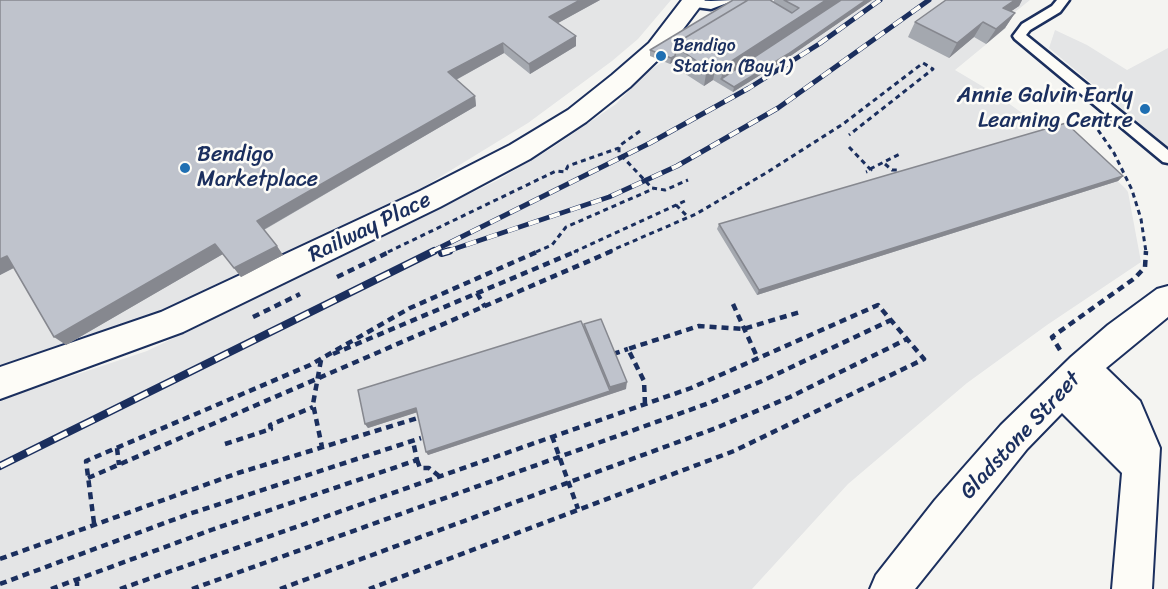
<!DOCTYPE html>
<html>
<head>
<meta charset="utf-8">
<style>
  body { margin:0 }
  canvas { display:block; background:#f4f4f1 }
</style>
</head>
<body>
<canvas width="1168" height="589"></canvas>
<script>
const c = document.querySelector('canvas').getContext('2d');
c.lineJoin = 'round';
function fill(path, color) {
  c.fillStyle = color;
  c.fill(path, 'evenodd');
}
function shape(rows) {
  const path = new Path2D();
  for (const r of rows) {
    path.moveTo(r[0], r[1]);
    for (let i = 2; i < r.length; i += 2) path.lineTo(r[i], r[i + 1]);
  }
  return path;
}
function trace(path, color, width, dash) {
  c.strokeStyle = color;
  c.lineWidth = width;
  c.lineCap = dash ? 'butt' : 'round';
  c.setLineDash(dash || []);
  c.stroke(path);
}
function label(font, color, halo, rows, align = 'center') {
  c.font = font + ' Sriracha,sans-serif';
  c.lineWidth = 5;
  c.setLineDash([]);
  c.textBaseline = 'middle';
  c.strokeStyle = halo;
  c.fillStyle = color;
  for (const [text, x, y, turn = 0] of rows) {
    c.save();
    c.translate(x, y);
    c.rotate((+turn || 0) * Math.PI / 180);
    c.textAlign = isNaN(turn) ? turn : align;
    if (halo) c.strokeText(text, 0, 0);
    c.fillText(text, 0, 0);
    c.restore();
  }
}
fill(shape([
  [0,0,671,0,638,39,612,61,528,123,386,210,191,302,0,372],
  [763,0,1030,0,1000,24,1006,28,955,70,997,95,1036,123,1055,123,1125,188,1128,192,1141,262,1047,325,967,383,848,484,752,589,0,589,0,400,147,351,498,180,552,148,616,104,648,71],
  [1055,30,1087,45,1127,70,1168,48,1168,147,1049,48]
]), '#e4e5e6');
const service = shape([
  [688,0,711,1,735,0,711,9,688,6,688,0],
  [1057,0,1069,0,1060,12,1030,30,1026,35,1168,150,1168,163,1163,162,1015,39,1013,36,1022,24,1052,6,1057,0]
]);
const minor = shape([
  [682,0,705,0,665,53,630,87,586,122,530,159,440,207,183,332,0,399,0,367,161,312,420,191,510,145,568,110,612,75,649,43,682,0],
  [1168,286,1168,317,1106,368,1140,401,1160,448,1152,589,1112,589,1122,473,1062,413,1027,449,915,589,870,589,876,575,935,500,1001,425,1071,357,1108,325,1157,289,1168,286]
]);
trace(service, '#1b2f5e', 5);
trace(minor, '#1b2f5e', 4);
trace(shape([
  [1098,130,1114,153,1132,190,1141,219,1146,252],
  [640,131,619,146,619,153,652,188,665,190,688,180],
  [849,147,871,170,866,172],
  [885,164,892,170,900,170],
  [870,169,902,153],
  [676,205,688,217],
  [388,252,556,171,565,172,568,166,619,148],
  [536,252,552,245,566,227,653,189],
  [574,252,687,200],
  [608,252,696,214,766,173,843,124,923,63,933,69,849,135]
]), '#1b2f5e', 3, [5, 4]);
trace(shape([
  [337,277,391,251],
  [477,293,485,307],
  [733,304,758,359],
  [253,317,300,294],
  [1060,350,1052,337,1135,278,1145,267,1146,251],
  [333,354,577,251],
  [613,354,628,349],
  [321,360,313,404,322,447],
  [645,404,644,381,628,349,699,326,743,329,800,312],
  [552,436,578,509],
  [225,444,271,429,270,425,313,407],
  [117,448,119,465],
  [417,460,420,468,429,468,439,476],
  [88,478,612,251],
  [94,523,86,461,310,365,410,308,539,251],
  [0,559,238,473,418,418],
  [77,579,77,589],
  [0,584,189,514,421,438],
  [51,589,214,529,417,460,413,441],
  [120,589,691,388,878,305,924,359,734,451,369,589],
  [192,589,709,403,762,381,891,320],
  [280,589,716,428,790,397,907,339]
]), '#1b2f5e', 4.5, [7, 5]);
fill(service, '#fdfcf7');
fill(minor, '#fdfcf7');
const railFar1 = shape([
  [431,252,650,143,749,88,819,44,880,0],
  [445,252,609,197,677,166,778,108,929,0]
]);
const rail = shape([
  [442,253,449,251],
  [0,466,434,251]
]);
trace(railFar1, '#1b2f5e', 5);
trace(rail, '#1b2f5e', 8);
trace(railFar1, '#fdfcf7', 4, [11]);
trace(rail, '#fdfcf7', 5, [15]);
fill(shape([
  [0,0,600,0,558,23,576,46,530,74,504,53,456,80,475,96,476,106,264,230,283,255,241,277,223,254,66,345,14,268,0,275],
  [733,0,772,0,771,1,774,2,774,0,872,0,786,59,733,92,713,80,704,86,673,66,674,61,670,64,650,56,650,50],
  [946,0,1022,0,1019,6,1011,11,1015,13,1005,28,986,44,974,37,949,58,908,37,915,22],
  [1123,176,1118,181,757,295,717,229,719,224],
  [584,324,626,389,428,455,417,412,368,428,365,424,584,328]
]), '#a4a8af');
fill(shape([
  [580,0,600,0,549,28,549,17],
  [826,0,847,0,721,79,724,66],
  [866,0,872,0,786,59,733,92,734,87],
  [1015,0,1022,0,1019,6,994,23,1003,8],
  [1015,13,1005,28,986,44,996,29],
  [983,22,974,37,949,58,957,43],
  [576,36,576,46,530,74,529,64],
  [503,43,504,53,450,83,448,72],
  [675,56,674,61,670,64,671,58],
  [717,62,713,80,704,86,707,68],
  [475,96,476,106,263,230,257,221],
  [1123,176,1118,181,757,295,759,290],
  [215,244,223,254,66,345,54,337],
  [277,246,283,255,241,277,234,268],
  [7,256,19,265,0,275,0,259],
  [627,382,626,389,428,455,426,452,610,391,610,387],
  [416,408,418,412,368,428,365,424]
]), '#86888f');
const building = shape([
  [0,0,580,0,549,17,576,36,529,64,503,43,448,72,475,96,257,221,277,246,234,268,215,244,54,337,7,256,0,259,0,0],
  [733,0,748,0,683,39,683,43,676,47,675,56,671,58,650,50,733,0],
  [748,0,770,0,792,13,799,8,784,0,826,0,724,66,717,62,707,68,676,47,686,41,683,39,748,0],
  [841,0,866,0,788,54,734,87,721,79,841,0],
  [946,0,1015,0,1003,8,1015,13,996,29,983,22,957,43,915,22,946,0],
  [1066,123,1123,176,759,290,719,224,1066,123],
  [601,319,627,382,610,387,584,324,601,319],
  [581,321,610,391,426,452,416,408,365,424,358,390,581,321]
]);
fill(building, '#bfc3cc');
trace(building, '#86888f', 1.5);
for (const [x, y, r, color] of [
  [661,56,6,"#1f6fb2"],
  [1145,109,6,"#1f6fb2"],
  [185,168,6,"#1f6fb2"]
]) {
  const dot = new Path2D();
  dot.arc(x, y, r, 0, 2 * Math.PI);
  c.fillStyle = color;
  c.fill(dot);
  trace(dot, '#fdfcf7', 2);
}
label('18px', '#1b2f5e', '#fdfcf7', [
  ["Bendigo",673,46],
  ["Station (Bay 1)",673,67]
], 'left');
label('22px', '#1b2f5e', '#fdfcf7', [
  ["Annie Galvin Early",1133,96],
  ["Learning Centre",1133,121],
  ["Bendigo",197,155,"left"],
  ["Marketplace",197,180,"left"]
], 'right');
label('22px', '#1b2f5e', '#fdfcf7', [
  ["Railway Place",370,228,-26],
  ["Gladstone Street",1021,436,-47]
]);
</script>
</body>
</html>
